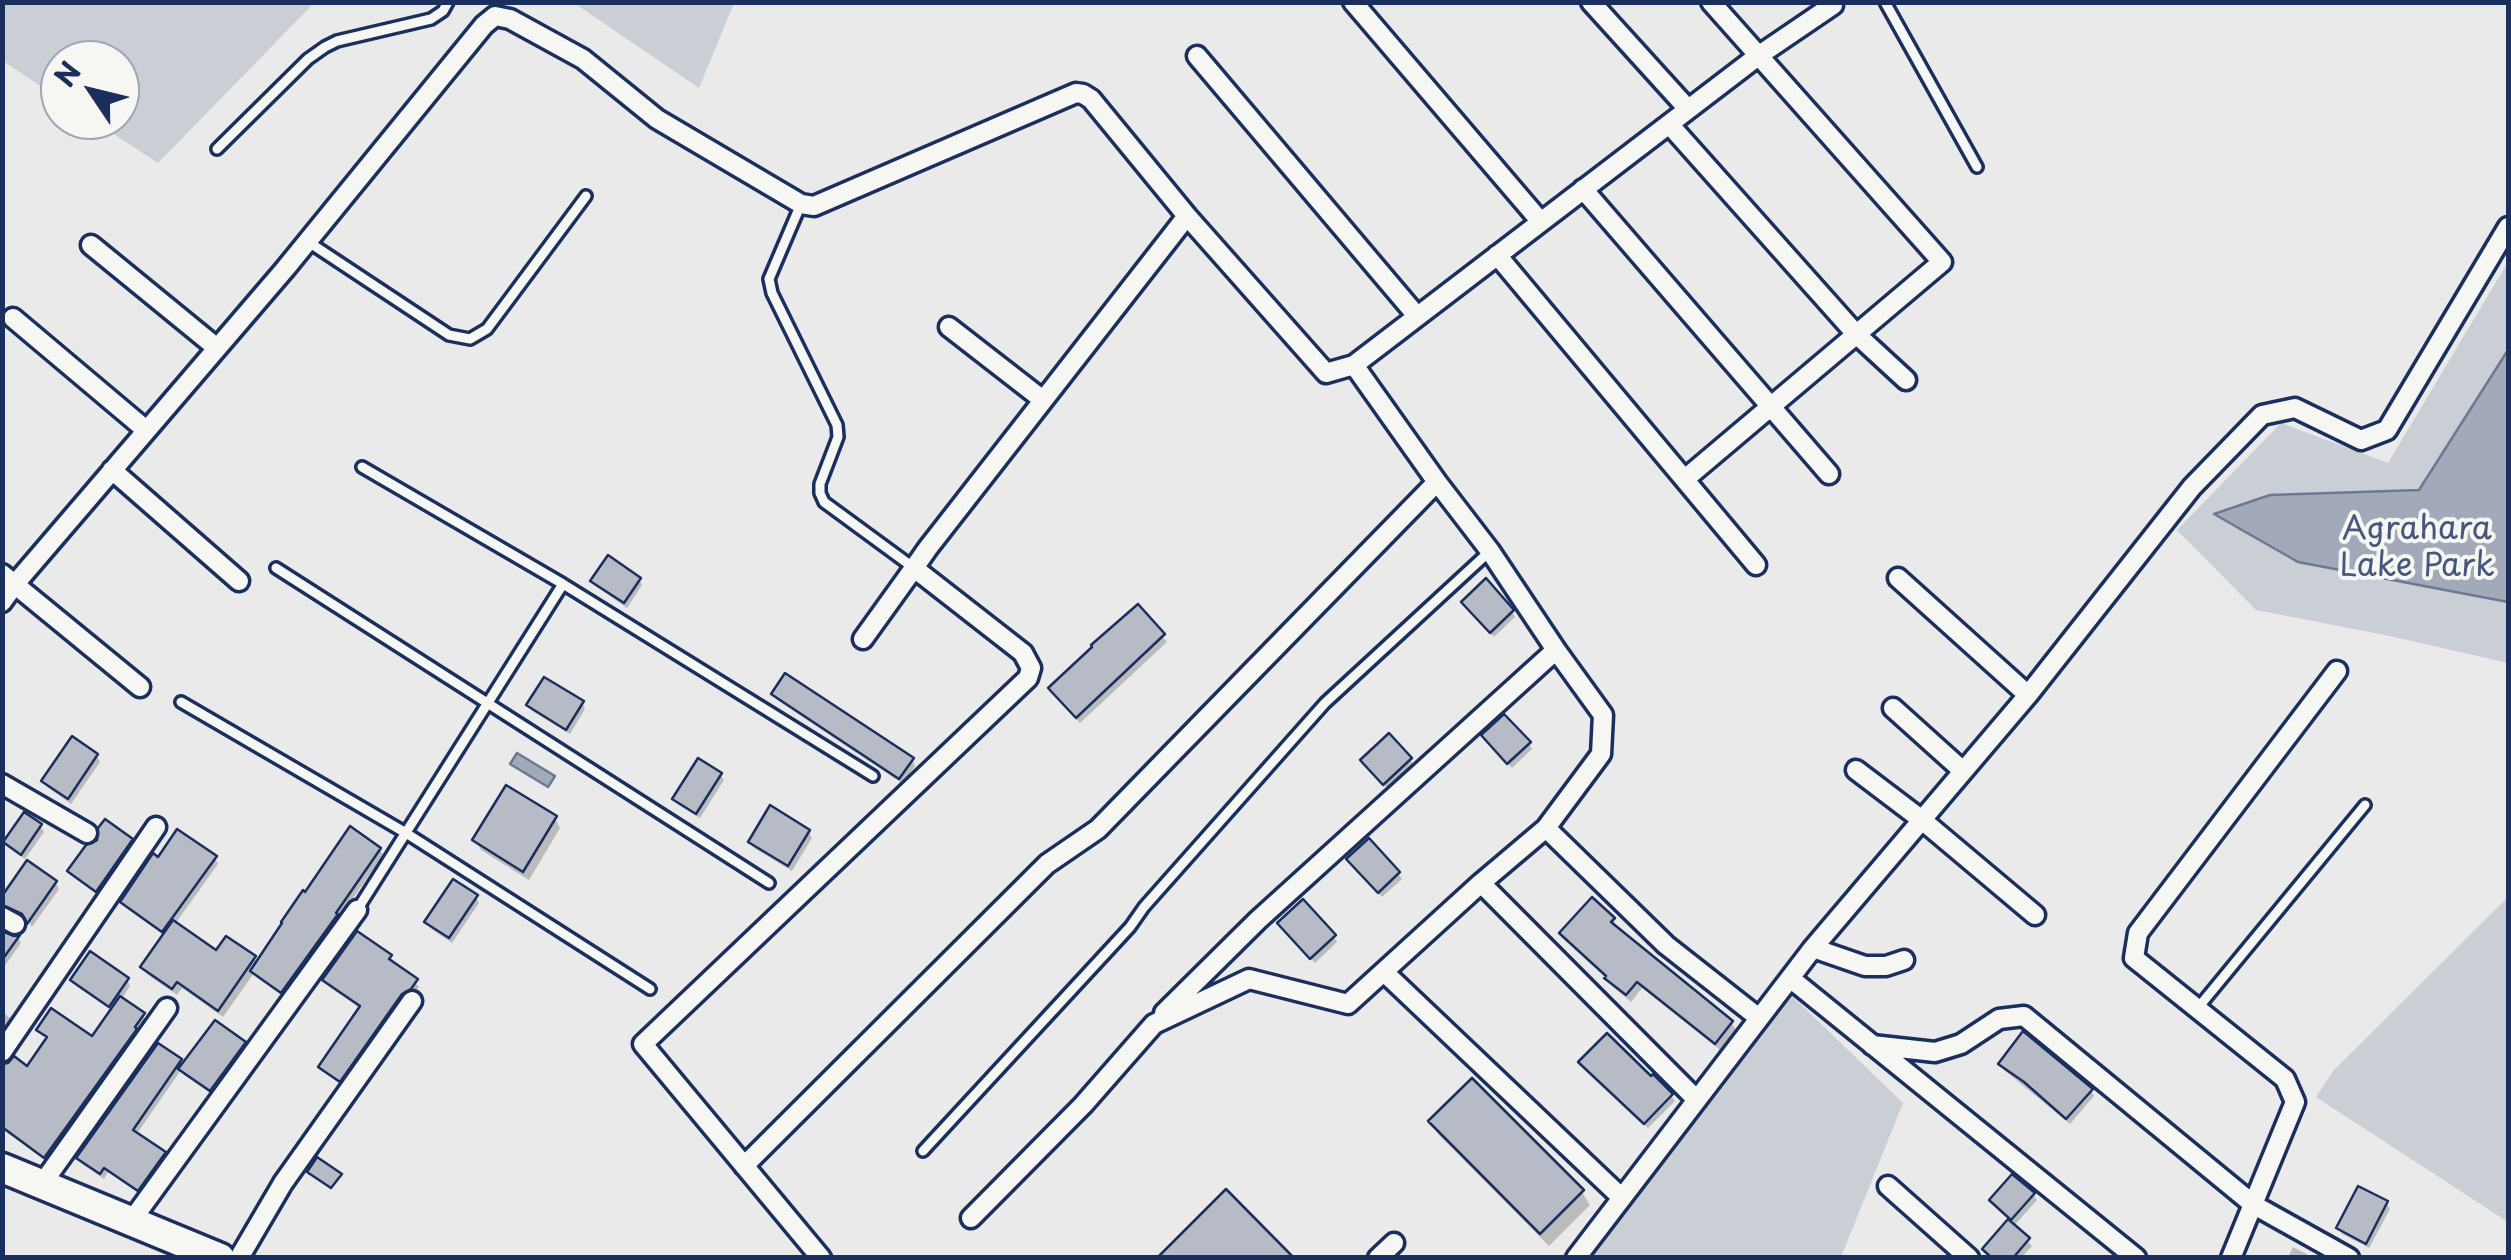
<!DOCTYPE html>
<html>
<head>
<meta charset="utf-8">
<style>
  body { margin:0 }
  #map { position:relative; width:2511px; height:1260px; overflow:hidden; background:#e9eae9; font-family:"Playpen Sans",sans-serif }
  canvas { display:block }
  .frame { position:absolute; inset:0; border:5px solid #1b2f5e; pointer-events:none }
  .north { position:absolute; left:40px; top:40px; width:100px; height:100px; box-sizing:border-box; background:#f6f6f2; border:2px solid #9ea6b7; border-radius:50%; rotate:305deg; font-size:28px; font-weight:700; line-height:40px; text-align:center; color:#1b2f5e }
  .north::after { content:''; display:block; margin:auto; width:35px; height:45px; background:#1b2f5e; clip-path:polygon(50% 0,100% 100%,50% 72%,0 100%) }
</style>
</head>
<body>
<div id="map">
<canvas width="2511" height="1260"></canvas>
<div class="frame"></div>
<div class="north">N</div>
</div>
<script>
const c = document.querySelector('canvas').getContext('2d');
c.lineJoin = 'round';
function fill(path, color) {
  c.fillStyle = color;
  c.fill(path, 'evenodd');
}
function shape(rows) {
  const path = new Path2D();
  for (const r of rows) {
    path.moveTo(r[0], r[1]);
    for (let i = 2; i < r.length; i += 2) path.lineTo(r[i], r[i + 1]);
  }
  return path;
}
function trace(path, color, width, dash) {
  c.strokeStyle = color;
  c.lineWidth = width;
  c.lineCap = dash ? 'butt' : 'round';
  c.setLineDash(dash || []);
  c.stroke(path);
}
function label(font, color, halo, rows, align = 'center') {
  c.font = font + ' "Playpen Sans",sans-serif';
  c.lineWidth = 8;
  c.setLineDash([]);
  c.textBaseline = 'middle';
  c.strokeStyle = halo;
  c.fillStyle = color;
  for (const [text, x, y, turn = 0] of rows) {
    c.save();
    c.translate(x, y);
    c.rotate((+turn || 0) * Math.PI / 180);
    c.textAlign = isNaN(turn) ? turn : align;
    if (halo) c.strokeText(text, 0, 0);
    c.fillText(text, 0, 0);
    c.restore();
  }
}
fill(shape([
  [2,3,3,2,314,3,158,163,92,120,120,120,120,60,60,60,60,99,3,61],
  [574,3,734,3,699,88],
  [2508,262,2508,663,2390,636,2256,610,2177,530,2281,423,2388,463],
  [2508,897,2508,1222,2316,1097,2334,1070],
  [1791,995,1903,1103,1841,1257,1588,1257]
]), '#caced5');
const water = shape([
  [2508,350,2508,602,2298,562,2214,514,2270,495,2419,490,2508,350],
  [517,753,555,776,548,787,510,764,517,753]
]);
fill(water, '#a2aaba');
trace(water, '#6c7995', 2.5);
fill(shape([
  [639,579,642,585,627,608,597,587,593,581],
  [1137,607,1167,642,1080,723,1054,695],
  [1468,608,1512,611,1515,617,1494,637],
  [774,694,912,760,915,766,903,784,777,700],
  [582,703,585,709,570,734,532,711,529,705],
  [73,739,97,756,100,762,71,804,47,787,44,781],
  [1488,741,1529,744,1532,749,1512,768],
  [1410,759,1414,765,1388,789,1367,766],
  [720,775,724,780,700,818,679,805,675,799],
  [555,818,560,828,529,880,481,850,475,840],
  [40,826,44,832,25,859,10,848,6,842],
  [808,832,812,838,792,871,754,848,750,842],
  [131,841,134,847,100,896,73,877,70,871],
  [380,849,383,855,338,920,340,922,285,997,256,977,254,973,223,1017,182,988,177,995,148,975,143,968,165,936,126,908,122,902,159,860,215,858,218,864,175,924,217,954,254,958,257,964],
  [1353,865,1398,873,1402,879,1382,897],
  [56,883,59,889,32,927,27,919,13,911,9,906],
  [476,897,479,903,452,943,430,928,427,922],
  [1613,919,1617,927,1616,929,1731,1022,1736,1030,1720,1050,1642,988,1631,1002,1612,986,1606,977,1567,941,1562,933],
  [1283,929,1334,937,1337,942,1315,963],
  [2,934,8,937,18,938,21,943,2,970],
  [390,957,419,987,343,1086,325,1073,321,1067,361,1009,328,986,325,980],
  [73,980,127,980,130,986,121,1000,143,1015,146,1021,137,1034,138,1036,48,1162,2,1129,2,1067,28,1069,48,1040,39,1030,93,1040,113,1011,76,986],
  [2,1011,14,1022,2,1039],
  [244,1044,247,1050,214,1096,184,1075,181,1070,136,1135,164,1154,167,1160,141,1195,108,1172,104,1179,82,1164,79,1158,180,1061,183,1066],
  [2001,1064,2091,1090,2094,1096,2070,1124,2004,1070],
  [1584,1068,1671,1096,1675,1101,1648,1128],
  [1472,1081,1582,1192,1590,1205,1549,1246,1439,1135,1431,1122],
  [2033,1194,2037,1200,2013,1227,2032,1246,2021,1258,1991,1258,1985,1249,2010,1220,1992,1201],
  [2386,1203,2390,1209,2369,1248,2342,1234,2339,1228],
  [2293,1247,2314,1258,2288,1258]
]), '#0003');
const building = shape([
  [608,555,641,578,624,603,590,581,608,555],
  [1486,578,1514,610,1490,633,1461,602,1486,578],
  [1138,604,1165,634,1076,718,1048,688,1092,647,1091,645,1138,604],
  [785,673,914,758,899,779,771,694,785,673],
  [544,677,584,701,566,730,526,705,544,677],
  [1504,714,1531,742,1507,764,1481,735,1504,714],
  [1389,733,1412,758,1383,785,1360,760,1389,733],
  [72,736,98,754,68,799,41,781,72,736],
  [698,758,722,773,696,814,672,799,698,758],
  [506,785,557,816,523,872,472,840,506,785],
  [770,805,810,830,788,866,748,842,770,805],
  [24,812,42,824,21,855,3,842,24,812],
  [105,819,133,839,96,892,67,871,86,845,97,840,98,828,105,819],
  [350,826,381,848,336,913,338,914,281,993,250,971,282,923,281,922,303,890,305,892,350,826],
  [177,829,217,856,162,932,120,902,153,853,158,857,177,829],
  [1369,838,1400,872,1378,893,1346,859,1369,838],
  [27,860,57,881,27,924,22,914,2,905,2,896,27,860],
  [453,879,478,895,449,938,424,922,453,879],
  [1592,897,1615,918,1611,922,1733,1021,1715,1044,1637,982,1626,995,1604,978,1606,976,1559,933,1592,897],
  [1303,899,1336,935,1310,959,1277,923,1303,899],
  [173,920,216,950,226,936,256,956,218,1011,177,982,172,989,140,967,173,920],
  [2,931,14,936,20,935,2,960,2,931],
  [357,931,392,955,389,959,418,979,411,989,402,994,340,1082,318,1067,360,1006,322,980,357,931],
  [90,951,129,978,109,1007,70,980,90,951],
  [120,996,145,1013,135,1027,137,1029,44,1158,2,1127,2,1064,8,1063,14,1056,27,1066,47,1037,36,1030,51,1008,92,1036,120,996],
  [215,1020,246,1042,210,1091,178,1069,215,1020],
  [2023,1031,2093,1089,2066,1119,2024,1082,1998,1064,2023,1031],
  [1607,1033,1651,1076,1653,1074,1673,1094,1644,1124,1578,1062,1607,1033],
  [158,1043,182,1059,133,1130,166,1152,138,1191,104,1168,100,1174,76,1158,158,1043],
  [1472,1078,1584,1190,1540,1234,1428,1121,1472,1078],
  [317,1157,342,1174,331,1188,307,1172,317,1157],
  [2012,1174,2035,1193,2011,1220,1989,1200,2012,1174],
  [2358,1186,2388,1201,2366,1244,2336,1228,2358,1186],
  [1226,1189,1294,1258,1157,1258,1226,1189],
  [2008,1219,2030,1238,2013,1258,1992,1258,1982,1249,2008,1219]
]);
fill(building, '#b6bbc6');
trace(building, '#1b2f5e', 2.5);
const lane = shape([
  [1885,2,1977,167],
  [217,149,308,59,325,47,337,41,431,19,443,11,448,2],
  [801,204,769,279,772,293,837,425,838,437,820,484,820,493,824,502,914,568],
  [307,241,449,335,470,339,487,329,586,196],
  [362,467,563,584,873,776],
  [276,568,769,883],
  [181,702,406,833,650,989],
  [357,910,563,584],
  [2197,1009,2365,805],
  [923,1151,1130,927,1144,907,1325,703,1490,551]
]);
const street = shape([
  [1353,2,1541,222],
  [1591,2,1688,109],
  [1197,56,1417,316],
  [1669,124,1856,334,1906,380],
  [1583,189,1829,474],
  [91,245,217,348],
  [1497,255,1756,565],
  [13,318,146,430],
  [949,327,1043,400],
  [112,470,239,581],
  [1685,479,1942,262,1711,2],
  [2,574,140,687],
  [1898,578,2028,695],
  [2,602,15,584,285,269,484,25,495,16,510,19,583,59,657,119,801,204,814,206,1076,93,1083,94,1091,99,1187,216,1326,373,1354,365,1758,56,1833,5,1833,2],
  [863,639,914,568],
  [1893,708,1963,771],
  [1856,770,1922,820,2035,915],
  [2,784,87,833],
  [1546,828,1666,945,1759,1018],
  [1481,883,1697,1100],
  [2,917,15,924],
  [1813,948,1865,966,1886,966,1904,960],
  [1384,972,1622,1198],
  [1790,978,2136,1258],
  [1164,1013,1258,920,1556,650],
  [1872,1045,1935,1052,1961,1044,1999,1019,2024,1016,2254,1205,2349,1258],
  [2,1052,156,827],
  [744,1166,1047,864,1098,829,1437,482],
  [42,1184,167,1008],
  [1888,1186,1969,1258],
  [971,1218,1083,1105,1154,1024,1249,979,1348,1004,1481,883,1546,828,1601,754,1603,715,1556,650,1490,551,1437,482,1354,365],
  [132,1220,357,910],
  [239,1258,283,1183,412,1001],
  [821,1258,643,1044,1028,678,1031,668,1023,653,914,568,928,548,1187,216],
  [1378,1258,1394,1243],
  [1576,1258,1813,948,2028,695,2192,487,2262,415,2295,408,2361,440,2387,430,2508,227],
  [2231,1258,2295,1102,2285,1079,2134,958,2138,933,2337,671]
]);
const secondary = shape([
  [2,1168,220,1258]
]);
trace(lane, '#1b2f5e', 16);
trace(street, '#1b2f5e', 25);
trace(secondary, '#1b2f5e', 35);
trace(lane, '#f6f6f2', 9);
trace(street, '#f6f6f2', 18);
trace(secondary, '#f6f6f2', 28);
label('32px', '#47577c', '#f6f6f2', [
  ["Agrahara",2417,530],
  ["Lake Park",2417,567]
]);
</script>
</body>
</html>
